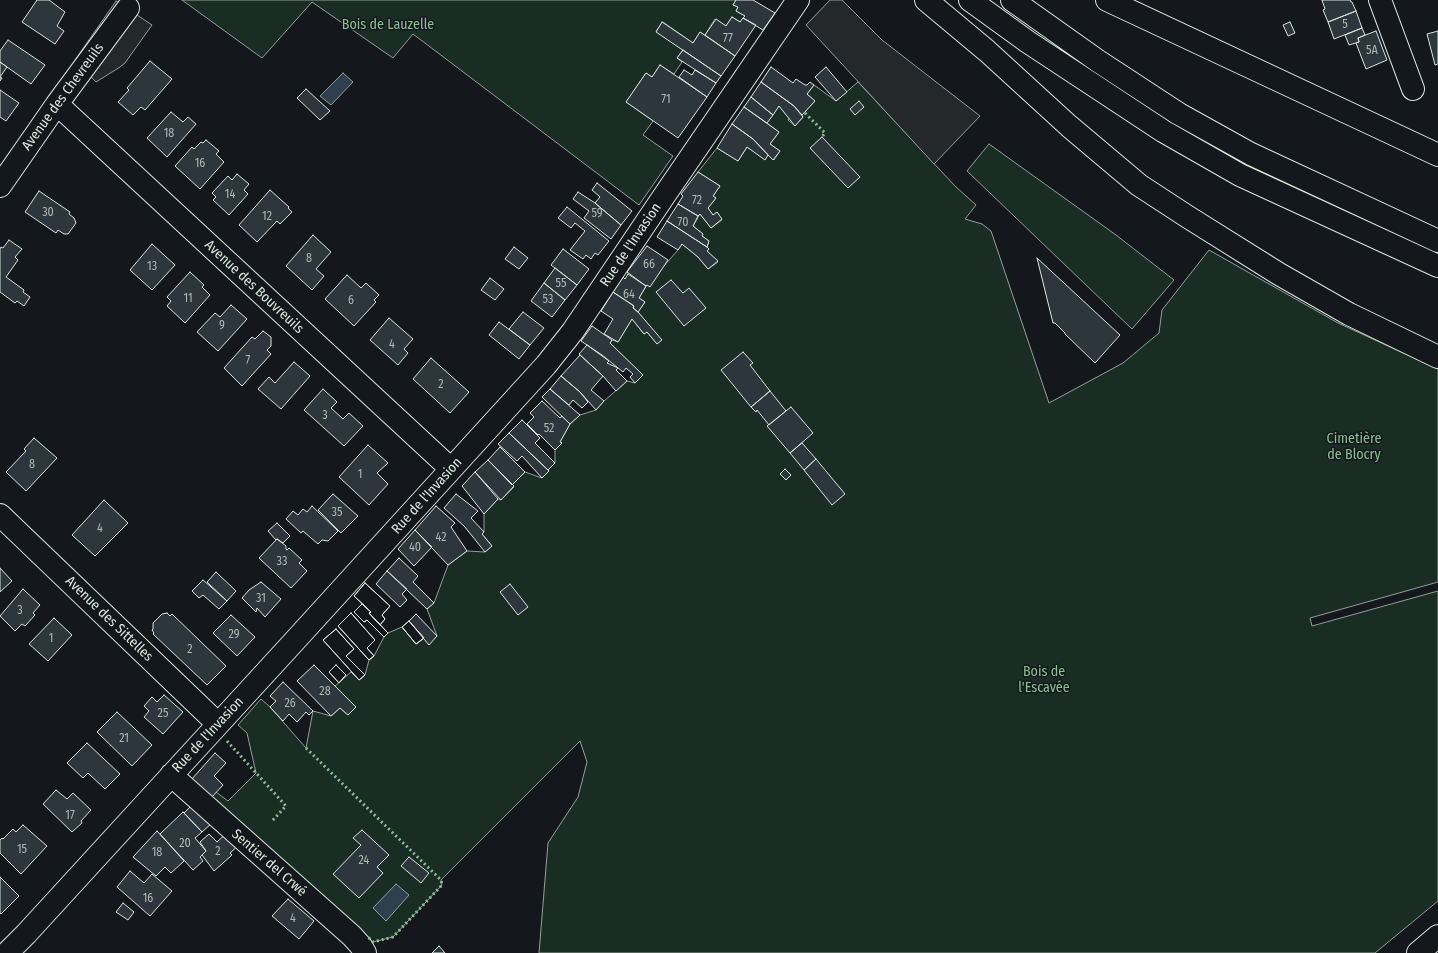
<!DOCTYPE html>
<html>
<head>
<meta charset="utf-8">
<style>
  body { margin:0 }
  canvas { display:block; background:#14181c }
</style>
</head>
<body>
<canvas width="1438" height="953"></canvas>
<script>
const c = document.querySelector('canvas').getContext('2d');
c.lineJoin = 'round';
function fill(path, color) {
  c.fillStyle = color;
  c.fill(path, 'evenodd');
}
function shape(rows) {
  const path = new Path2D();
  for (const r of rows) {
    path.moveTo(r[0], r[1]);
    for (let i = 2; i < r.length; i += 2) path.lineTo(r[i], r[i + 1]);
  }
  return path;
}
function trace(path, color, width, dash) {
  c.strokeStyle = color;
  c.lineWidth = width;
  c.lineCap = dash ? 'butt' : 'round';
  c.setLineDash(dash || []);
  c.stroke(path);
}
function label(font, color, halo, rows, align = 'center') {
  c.font = font + ' "Fira Sans Condensed",sans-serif';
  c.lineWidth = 3;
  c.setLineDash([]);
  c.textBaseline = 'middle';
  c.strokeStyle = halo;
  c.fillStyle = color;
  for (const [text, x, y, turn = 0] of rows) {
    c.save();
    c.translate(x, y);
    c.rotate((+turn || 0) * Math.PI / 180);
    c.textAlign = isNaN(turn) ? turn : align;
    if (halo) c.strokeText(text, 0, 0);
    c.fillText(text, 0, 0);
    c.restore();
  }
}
const green = shape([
  [182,0,736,0,733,5,738,7,736,11,745,16,740,22,732,17,726,26,715,19,705,35,700,32,693,43,663,22,656,31,683,50,677,58,682,62,674,74,660,65,652,77,646,73,626,102,653,121,643,135,673,156,639,205,413,34,393,58,312,2,262,58,182,0],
  [858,82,955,186,976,205,965,219,982,224,991,231,1049,403,1123,363,1159,333,1162,310,1209,250,1338,323,1438,369,1438,582,1310,618,1312,626,1438,591,1438,901,1375,953,539,953,548,843,578,797,587,762,580,741,441,880,442,885,393,937,373,942,223,814,207,795,216,792,228,801,256,773,247,733,238,725,261,699,270,707,306,748,313,711,331,716,340,708,348,715,356,707,335,686,351,672,359,680,365,675,369,660,374,656,384,637,388,633,402,627,416,644,424,638,429,644,437,636,427,609,434,603,448,565,467,551,485,552,492,546,482,534,484,532,484,514,498,499,501,500,514,487,512,485,525,472,542,478,549,471,548,470,555,463,555,450,562,443,560,442,570,424,580,415,596,410,604,401,627,381,635,383,642,375,610,343,612,340,618,342,632,319,644,334,647,332,657,344,661,340,638,312,645,302,639,298,647,285,678,250,682,244,698,257,708,269,718,262,707,251,709,249,707,247,709,241,702,236,703,234,693,226,700,214,711,228,722,220,717,212,713,215,708,208,716,198,713,196,720,186,698,172,717,148,738,161,747,147,765,159,768,155,774,160,780,151,770,144,779,132,767,123,779,106,789,118,788,120,795,126,803,117,802,115,815,101,807,94,814,85,836,101,858,82],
  [989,144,1116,235,1174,280,1132,329,967,171,989,144]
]);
fill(green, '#1a2d24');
trace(green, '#939e99', 1);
const parking = shape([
  [830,0,842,0,882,40,980,116,934,164,806,25,830,0],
  [116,1,152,25,125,63,120,67,96,82,75,60,116,1]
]);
fill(parking, '#24282b');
trace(parking, '#939e99', 1);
const water = shape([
  [343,73,353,82,331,105,320,96,343,73],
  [396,884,409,895,386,921,373,908,396,884]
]);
fill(water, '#2f3f4d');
trace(water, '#939e99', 1);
const building = shape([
  [37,0,49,0,65,12,57,26,64,31,55,44,22,22,37,0],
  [736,0,753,0,775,13,763,30,743,18,745,16,736,11,738,7,733,5,736,0],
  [1322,0,1350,0,1351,2,1352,2,1356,11,1328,22,1323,10,1325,9,1322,0],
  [1356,11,1362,28,1334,39,1328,22,1356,11],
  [732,17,740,22,743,18,756,25,735,56,705,35,716,19,726,26,732,17],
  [662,22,693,43,700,32,735,56,721,76,656,32,662,22],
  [1290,22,1295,33,1288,36,1283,25,1290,22],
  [1362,28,1365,35,1358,38,1359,42,1349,45,1345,35,1362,28],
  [1376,31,1387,60,1366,69,1356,43,1359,42,1358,38,1376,31],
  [1438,31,1438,64,1435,65,1427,34,1438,31],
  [8,40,45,65,31,84,0,62,0,51,8,40],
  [683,50,721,76,716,83,677,58,683,50],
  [150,61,172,79,145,110,141,107,133,115,118,102,129,90,127,88,150,61],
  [0,62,7,67,0,77,2,78,0,81,0,62],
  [660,65,707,97,678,138,626,102,646,73,652,77,660,65],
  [771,67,793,83,796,79,805,85,807,85,810,82,814,85,807,94,815,101,802,115,794,106,761,82,771,67],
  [826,67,847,92,836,101,815,77,826,67],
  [684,70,692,75,695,70,716,83,707,97,679,77,684,70],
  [761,82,794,106,803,117,795,126,779,106,773,115,751,97,761,82],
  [306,89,330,111,320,120,297,98,306,89],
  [0,90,19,103,6,121,0,117,0,90],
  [751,97,773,115,767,123,744,107,751,97],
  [859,101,864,107,855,115,850,109,859,101],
  [744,107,779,132,770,144,780,151,773,160,753,139,732,124,744,107],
  [171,112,183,122,188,117,196,124,167,157,147,138,171,112],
  [732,124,753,139,768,155,765,160,747,147,738,161,717,148,732,124],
  [822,137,860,177,848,188,810,148,822,137],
  [206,140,219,151,216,154,224,162,200,189,175,166,192,147,194,149,201,142,203,143,206,140],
  [698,172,720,186,713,196,716,198,708,208,713,215,717,212,722,219,711,228,700,214,698,216,678,204,683,196,681,194,698,172],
  [237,174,249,184,244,190,248,194,229,215,213,200,216,197,212,193,228,176,232,180,237,174],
  [597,183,632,211,621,225,595,203,600,197,592,190,597,183],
  [270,190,289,207,288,208,292,212,280,224,277,221,257,242,239,225,270,190],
  [39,191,70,212,69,214,74,218,76,223,68,234,64,234,58,230,56,233,25,212,39,191],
  [578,192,595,203,621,225,611,239,584,218,589,211,573,199,578,192],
  [678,204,698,216,693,226,703,234,702,236,709,241,707,247,667,221,678,204],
  [567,207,609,241,598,255,595,253,591,259,586,255,583,259,570,250,585,231,575,223,571,228,558,218,567,207],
  [667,221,707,247,709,249,707,251,718,261,708,269,698,257,682,244,678,250,657,237,667,221],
  [313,235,331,252,316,269,324,276,312,290,286,266,313,235],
  [9,240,22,249,15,257,18,260,6,277,24,290,23,292,30,297,24,306,17,301,15,303,0,292,0,249,1,247,3,248,9,240],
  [152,244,175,265,152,290,130,270,152,244],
  [647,246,668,260,650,287,647,285,646,286,627,272,647,246],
  [514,247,528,258,519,269,505,259,514,247],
  [563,249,589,269,577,285,551,265,563,249],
  [1037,258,1120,335,1095,363,1065,334,1065,333,1055,323,1053,323,1037,258],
  [555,268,577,285,565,300,544,283,555,268],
  [190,272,204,285,202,287,210,295,185,323,167,306,171,301,167,297,190,272],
  [628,274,646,286,639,298,645,302,638,312,633,308,634,306,613,292,623,277,625,279,628,274],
  [347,275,361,288,366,283,379,295,374,300,376,302,354,326,325,299,347,275],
  [490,278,504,289,495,300,481,290,490,278],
  [671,280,683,293,689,288,706,308,684,326,656,292,671,280],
  [544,283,565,300,552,317,531,301,544,283],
  [613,292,634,306,633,308,638,312,662,340,657,344,647,332,644,334,632,319,618,342,604,334,613,319,601,311,613,292],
  [231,305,247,319,218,351,197,332,215,313,220,317,231,305],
  [523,312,544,328,530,345,509,329,523,312],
  [389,318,413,339,404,349,408,353,398,365,370,340,389,318],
  [499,322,530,345,519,359,489,335,499,322],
  [592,326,612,340,610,343,643,375,635,383,630,377,633,374,626,368,623,372,602,355,581,341,592,326],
  [263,331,271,337,271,346,267,350,271,354,242,386,224,368,252,337,255,339,263,331],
  [587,345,609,361,607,363,618,368,616,370,627,381,616,391,603,376,579,354,587,345],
  [743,352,753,363,750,365,770,391,751,407,721,370,743,352],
  [580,355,603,376,591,390,604,401,596,410,580,392,561,376,580,355],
  [431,358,469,392,450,413,413,379,431,358],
  [294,362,310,376,281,409,258,389,269,377,275,383,294,362],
  [561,376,580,392,588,402,582,408,573,400,569,405,550,389,561,376],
  [323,389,337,402,331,408,343,419,349,413,363,426,344,446,304,410,323,389],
  [550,389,580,415,570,424,542,397,550,389],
  [770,391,786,411,769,425,757,410,756,412,751,407,770,391],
  [542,401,560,418,562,416,570,424,560,442,562,443,555,450,539,434,538,435,527,424,534,417,530,413,542,401],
  [791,407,813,433,790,453,767,426,791,407],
  [522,420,540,438,535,443,555,463,548,470,509,433,522,420],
  [509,433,549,471,542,478,522,456,517,461,498,444,509,433],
  [34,438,57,458,26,491,6,472,26,451,24,449,34,438],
  [802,443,816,459,804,470,790,453,802,443],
  [368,445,388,463,377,473,388,484,369,505,339,477,368,445],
  [500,447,525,472,512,485,488,460,500,447],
  [816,459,845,494,832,505,804,470,816,459],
  [488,460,514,486,501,500,475,472,488,460],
  [785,469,791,475,786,480,780,474,785,469],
  [475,472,498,499,484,514,462,486,475,472],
  [333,494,358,516,341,533,318,510,333,494],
  [456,494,478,511,471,518,484,532,482,534,492,546,485,552,464,526,444,508,456,494],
  [104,500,128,523,95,556,72,535,104,500],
  [312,506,338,531,328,541,322,540,318,544,303,531,301,533,286,519,293,511,298,515,303,509,307,512,312,506],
  [436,506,455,523,451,527,467,551,448,565,415,530,436,506],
  [277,523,290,536,283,543,277,539,276,540,268,531,277,523],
  [415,530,432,547,414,566,398,549,415,530],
  [277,539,286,546,286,549,287,550,289,548,302,560,299,563,307,571,291,588,259,558,277,539],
  [399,558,418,576,413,582,434,603,427,609,387,571,399,558],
  [0,568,12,581,0,592,0,568],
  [387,571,407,589,402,594,407,600,400,607,376,584,387,571],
  [216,572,236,591,227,601,207,582,216,572],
  [203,580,227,601,219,609,203,595,199,598,192,591,203,580],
  [261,582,281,599,265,617,257,608,256,612,242,598,249,590,261,582],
  [365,583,390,606,382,615,385,619,380,625,369,613,371,612,354,596,365,583],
  [365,583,390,606,382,615,385,619,380,625,369,613,371,612,354,596,365,583],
  [510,584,528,607,518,615,500,592,510,584],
  [23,589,40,605,33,613,35,615,25,626,22,624,15,631,0,616,23,589],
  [362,604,371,612,369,613,388,633,384,637,367,620,364,622,354,612,362,604],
  [362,604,371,612,369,613,388,633,384,637,367,620,364,622,354,612,362,604],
  [167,613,170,616,172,614,226,666,207,685,153,634,154,633,152,630,153,629,153,623,162,614,167,613],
  [351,613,375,640,367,648,374,656,369,660,338,626,351,613],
  [351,613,375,640,367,648,374,656,369,660,338,626,351,613],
  [416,614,437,636,429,645,409,621,416,614],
  [231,615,255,637,237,656,213,633,231,615],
  [54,618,72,635,48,661,29,644,54,618],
  [409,621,424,638,416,644,402,627,409,621],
  [409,621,424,638,416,644,402,627,409,621],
  [336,629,354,649,346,656,365,675,359,680,323,640,336,629],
  [336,629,354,649,346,656,365,675,359,680,323,640,336,629],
  [314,665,356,707,348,715,340,708,331,716,297,681,314,665],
  [336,665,346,675,339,683,329,672,336,665],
  [336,665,346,675,339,683,329,672,336,665],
  [283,682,313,711,309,715,306,712,297,722,289,714,283,721,270,707,276,701,270,696,283,682],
  [164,695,183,712,163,734,144,717,149,711,144,706,152,697,157,702,164,695],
  [117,712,152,745,132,766,97,732,117,712],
  [87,743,120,774,105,789,88,773,83,778,67,763,87,743],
  [215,753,226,763,214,776,223,785,211,798,191,780,215,753],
  [56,790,67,799,73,793,91,810,81,821,82,823,72,832,43,804,56,790],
  [193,804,212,823,202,832,184,813,193,804],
  [183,812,202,832,195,838,206,851,200,857,203,861,193,870,160,834,183,812],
  [23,825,47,846,21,874,0,853,0,840,2,838,3,839,13,829,16,832,23,825],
  [362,830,389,855,377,867,383,873,359,898,333,874,361,845,353,838,362,830],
  [157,831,184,861,171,873,165,867,156,876,133,857,157,831],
  [228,832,240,844,230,853,232,855,214,871,202,855,206,851,200,842,209,834,217,842,228,832],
  [409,857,429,873,421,883,401,866,409,857],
  [130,871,144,883,152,874,172,891,150,916,117,887,130,871],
  [0,877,19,896,1,914,0,913,0,877],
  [288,899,314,921,299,939,272,916,288,899],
  [123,903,134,912,128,920,116,912,123,903],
  [439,946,445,953,432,953,439,946]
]);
fill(building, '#2c363c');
trace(building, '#d8e6dc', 1);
const minor = shape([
  [1380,0,1413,89],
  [57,104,451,469],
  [0,186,57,104,128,8],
  [0,515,218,724],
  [171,775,352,936,361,946,365,953],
  [7,953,26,934,300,635,546,365,573,331,664,196,798,0]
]);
const major = shape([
  [1418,953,1438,936]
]);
const highway = shape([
  [926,0,987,51,1069,126,1139,185,1188,217,1279,274,1349,314,1438,357],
  [970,0,1028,42,1163,131,1240,175,1438,266],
  [1012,0,1098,61,1179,114,1251,154,1438,241],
  [1107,0,1438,155]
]);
trace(minor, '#d8e6dc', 24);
trace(major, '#d8e6dc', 24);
trace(highway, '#d8e6dc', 24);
trace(minor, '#14181c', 22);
trace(major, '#14181c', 22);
trace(highway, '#14181c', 22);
trace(shape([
  [805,113,825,133,822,137],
  [227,741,286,806,272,821],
  [306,748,441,880,442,885,393,937,373,942,368,937]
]), '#8ac095', 3, [2, 3]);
label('12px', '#adbab4', null, [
  ["5",1345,25],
  ["77",728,39],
  ["5A",1372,51],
  ["71",666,100],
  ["18",169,134],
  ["16",200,164],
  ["14",230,195],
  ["72",697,201],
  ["30",48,213],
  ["59",597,214],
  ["12",267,217],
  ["70",683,223],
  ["8",309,259],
  ["66",649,265],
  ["13",152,267],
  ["55",561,284],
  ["64",629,295],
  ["11",188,299],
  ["53",548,300],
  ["6",351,301],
  ["9",222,326],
  ["4",392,345],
  ["7",248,361],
  ["2",441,385],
  ["3",325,416],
  ["52",549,429],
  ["8",32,465],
  ["1",360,475],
  ["35",337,513],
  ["4",100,529],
  ["42",441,538],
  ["40",415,548],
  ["33",282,562],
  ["31",261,599],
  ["3",20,611],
  ["29",234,635],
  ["1",51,639],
  ["2",190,650],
  ["28",325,692],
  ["26",290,704],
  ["25",163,714],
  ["21",124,739],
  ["17",70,816],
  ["20",185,844],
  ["15",22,850],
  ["2",218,852],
  ["18",157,853],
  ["24",364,861],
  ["16",148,899],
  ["4",293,919]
]);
label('14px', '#8ac095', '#14181c', [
  ["Bois de Lauzelle",388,25],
  ["Cimetière",1354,439],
  ["de Blocry",1354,455],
  ["Bois de",1044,672],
  ["l'Escavée",1044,688]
]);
label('14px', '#d8e6dc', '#14181c', [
  ["Avenue des Chevreuils",63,97,-54],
  ["Rue de l'Invasion",631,245,-56],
  ["Avenue des Bouvreuils",254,287,43],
  ["Rue de l'Invasion",427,496,-48],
  ["Avenue des Sittelles",109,619,44],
  ["Rue de l'Invasion",208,735,-47],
  ["Sentier del Crwé",269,863,41]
]);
</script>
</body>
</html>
